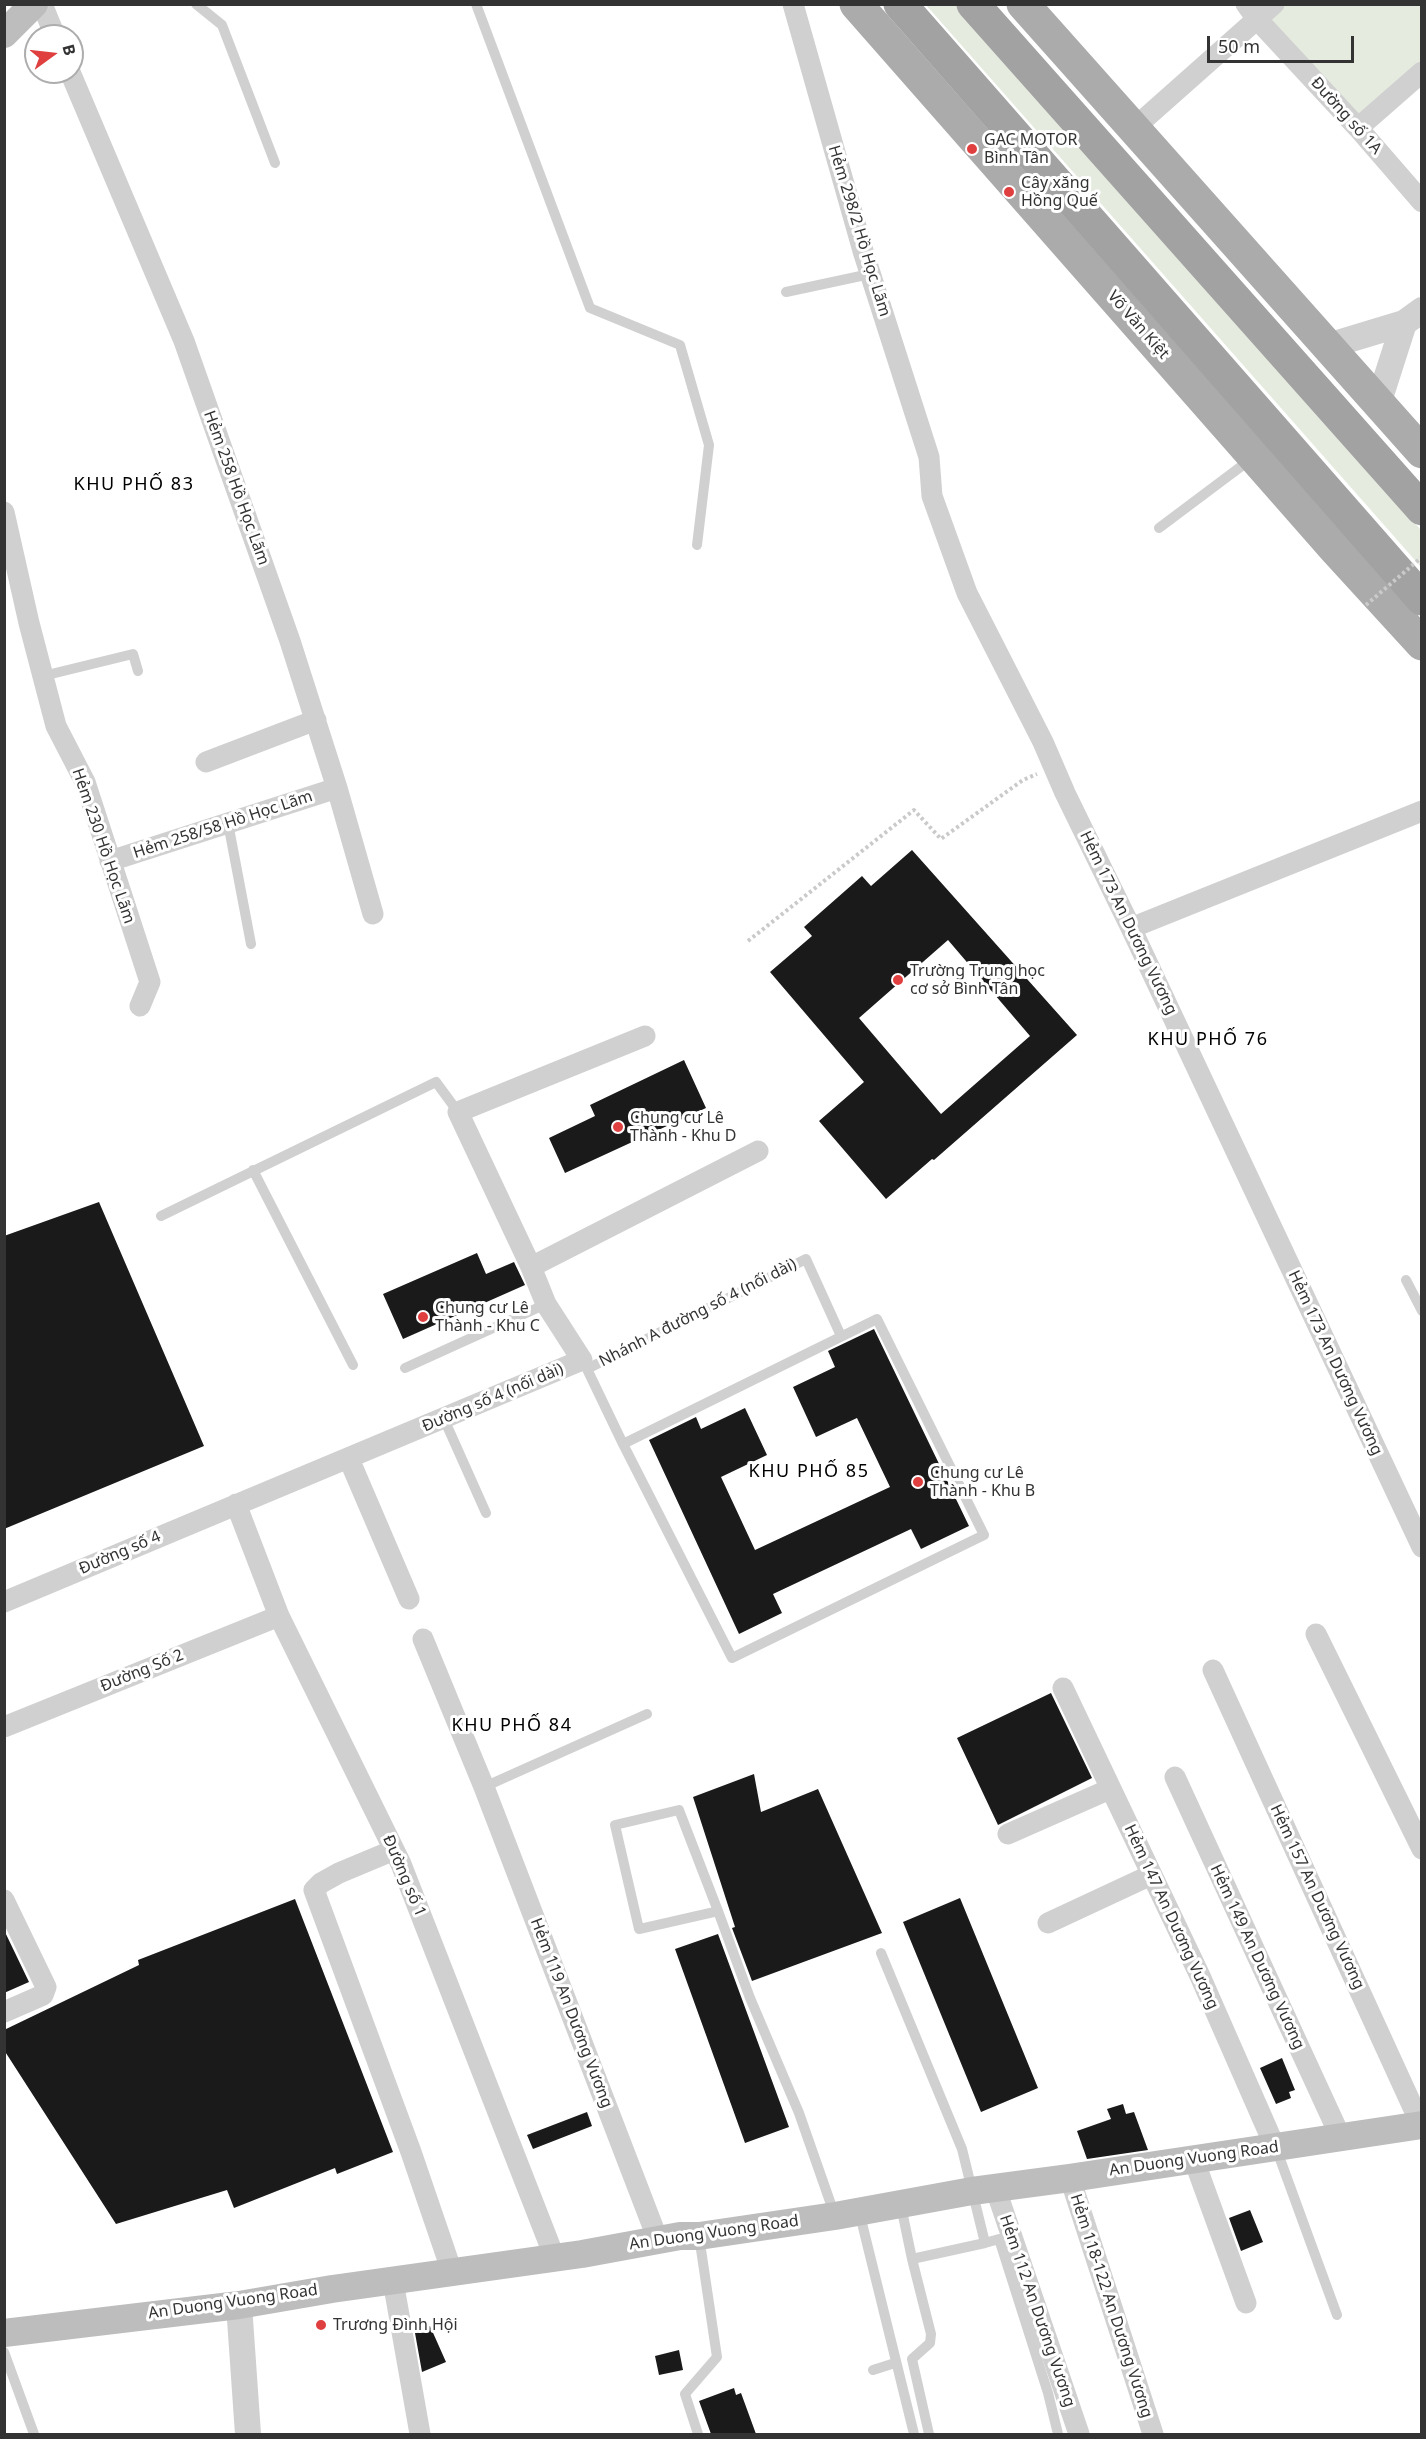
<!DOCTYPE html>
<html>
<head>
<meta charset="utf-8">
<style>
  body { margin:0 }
  #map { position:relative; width:1426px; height:2439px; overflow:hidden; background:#fff; font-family:"Noto Sans",sans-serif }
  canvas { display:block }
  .frame { position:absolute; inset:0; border:6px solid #333; pointer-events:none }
  .north { position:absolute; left:24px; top:24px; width:60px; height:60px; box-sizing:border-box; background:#fff; border:2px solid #adadad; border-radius:50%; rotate:75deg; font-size:16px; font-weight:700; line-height:24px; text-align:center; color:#333 }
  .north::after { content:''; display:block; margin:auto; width:21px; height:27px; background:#df3f3f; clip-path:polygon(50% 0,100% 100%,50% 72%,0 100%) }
  .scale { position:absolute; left:1207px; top:36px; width:147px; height:27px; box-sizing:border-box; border:3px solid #333; border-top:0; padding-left:8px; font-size:18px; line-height:21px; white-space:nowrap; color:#333; -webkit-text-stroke:4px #fff; paint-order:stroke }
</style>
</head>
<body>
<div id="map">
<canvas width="1426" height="2439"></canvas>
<div class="frame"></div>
<div class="north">B</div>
<div class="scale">50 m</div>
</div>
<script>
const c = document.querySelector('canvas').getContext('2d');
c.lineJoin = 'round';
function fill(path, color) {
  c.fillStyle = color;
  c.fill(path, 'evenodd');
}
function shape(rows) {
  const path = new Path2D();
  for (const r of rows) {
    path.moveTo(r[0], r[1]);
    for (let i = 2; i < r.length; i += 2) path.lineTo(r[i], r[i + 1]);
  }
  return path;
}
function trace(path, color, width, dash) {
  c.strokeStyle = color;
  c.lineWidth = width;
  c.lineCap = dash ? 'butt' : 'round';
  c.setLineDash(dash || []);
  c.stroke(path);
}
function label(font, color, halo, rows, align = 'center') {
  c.font = font + ' "Noto Sans",sans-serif';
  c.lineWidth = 6;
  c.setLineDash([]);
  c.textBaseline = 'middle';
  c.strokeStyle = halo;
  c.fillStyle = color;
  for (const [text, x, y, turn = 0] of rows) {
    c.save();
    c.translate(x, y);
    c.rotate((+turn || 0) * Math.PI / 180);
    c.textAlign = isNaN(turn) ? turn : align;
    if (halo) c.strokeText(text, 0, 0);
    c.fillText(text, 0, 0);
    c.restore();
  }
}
fill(shape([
  [926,5,959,5,1421,530,1421,567],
  [1285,5,1421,5,1421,62,1360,116,1268,18]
]), '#e5ebdf');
fill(shape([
  [912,850,1077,1035,934,1160,932,1159,886,1199,819,1121,864,1082,770,972,812,936,804,927,862,876,871,886],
  [948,940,1030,1036,941,1114,859,1018],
  [684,1060,706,1108,565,1173,549,1138,595,1116,590,1105],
  [99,1202,204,1446,4,1529,4,1236],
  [477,1253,486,1274,514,1262,525,1285,403,1339,383,1294],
  [874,1329,969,1526,921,1549,911,1529,773,1594,782,1613,739,1634,649,1440,696,1417,701,1429,745,1408,767,1455,721,1477,755,1550,890,1487,857,1418,816,1437,793,1387,835,1367,828,1351],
  [1051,1693,1092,1778,998,1825,957,1738],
  [754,1774,761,1812,818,1789,882,1933,752,1981,732,1928,735,1927,693,1797],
  [960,1898,1038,2088,981,2112,903,1922],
  [295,1899,393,2152,337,2174,335,2168,234,2208,227,2190,116,2224,4,2050,4,2030,139,1965,138,1960],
  [4,1930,29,1982,4,1993],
  [718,1934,789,2127,745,2143,675,1949],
  [1282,2058,1295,2090,1289,2092,1291,2098,1276,2104,1260,2068],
  [1123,2104,1126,2114,1134,2112,1148,2150,1087,2159,1077,2131,1111,2119,1107,2109],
  [587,2112,592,2126,533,2149,527,2135],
  [1250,2210,1263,2242,1241,2251,1229,2218],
  [430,2326,446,2362,422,2372,415,2333],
  [679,2350,683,2370,659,2375,655,2356],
  [734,2388,736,2395,741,2393,756,2434,711,2434,699,2401]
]), '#1a1a1a');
trace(shape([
  [748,941,914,810,941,839,1023,780,1037,774]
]), '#cacaca', 4, [3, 3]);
trace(shape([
  [196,4,222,25,275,163],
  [476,4,590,308,680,345,709,445,697,545],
  [786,292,870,274],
  [1159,528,1251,459],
  [43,676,133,654,138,671],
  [228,823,251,944],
  [253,1170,353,1365],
  [161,1216,436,1082,458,1112],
  [1406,1280,1422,1311],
  [584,1365,587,1369,806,1259,841,1336],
  [405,1368,546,1304],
  [587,1369,623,1444,732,1658,984,1535,877,1319,623,1444],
  [444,1419,486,1513],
  [484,1787,647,1714],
  [718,1911,639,1929,615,1825,679,1810,718,1911,750,1998,799,2113,834,2213],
  [881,1953,962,2149,985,2243,912,2259,901,2206],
  [1276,2148,1337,2315],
  [859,2211,914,2434],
  [985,2243,999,2239,1048,2393,1058,2434],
  [912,2259,931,2334,930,2343,912,2359,929,2434],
  [4,2352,34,2434],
  [873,2370,895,2363],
  [698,2434,685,2394,717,2357,699,2236]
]), '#d0d0d0', 10);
trace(shape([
  [42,4,55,36],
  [793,4,863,251,929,457,932,496,967,593,1043,742,1065,793,1131,928,1422,1547],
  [1246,4,1256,18,1358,128,1422,202],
  [70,72,184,341,290,641,337,788,373,914],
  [1358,128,1422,72],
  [1133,129,1274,4],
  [4,512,29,623,56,726,85,782,150,982,140,1006],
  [206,762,316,720],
  [110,861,337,788],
  [1131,928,1422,811],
  [531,1267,458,1112,645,1036],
  [349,1459,409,1599],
  [236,1504,279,1616,401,1864,554,2256],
  [4,1602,582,1360,546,1304,531,1267,758,1151],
  [1316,1634,1422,1849],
  [423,1639,484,1787,658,2240],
  [1213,1670,1421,2125],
  [1063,1688,1200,1976,1275,2147],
  [4,1727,279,1616],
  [1175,1777,1340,2136],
  [1008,1834,1110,1789],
  [394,1850,339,1873,321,1883,314,1890,411,2152,452,2272],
  [4,1900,46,1987,43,1995,4,2012],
  [1048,1923,1151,1875],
  [1194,2160,1246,2303],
  [1070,2178,1153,2434],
  [995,2187,1079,2434],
  [393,2281,420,2434]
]), '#d0d0d0', 21);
trace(shape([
  [1328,346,1404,323,1422,310],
  [1378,404,1404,323],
  [239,2305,248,2434]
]), '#d0d0d0', 26);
trace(shape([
  [4,34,34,4],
  [4,2333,239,2305,332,2289,582,2254,680,2236,699,2236,835,2216,972,2191,1070,2178,1422,2125]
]), '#bdbdbd', 28);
trace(shape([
  [856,4,1335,549,1422,644],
  [1023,4,1422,452]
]), '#ababab', 33);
trace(shape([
  [900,4,1422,599],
  [973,4,1422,509]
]), '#a2a2a2', 33);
trace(shape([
  [1366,605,1422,557]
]), '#cacaca', 4, [3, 3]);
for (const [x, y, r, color] of [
  [972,149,6,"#df3f3f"],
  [1009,192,6,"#df3f3f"],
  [898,980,6,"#df3f3f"],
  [618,1127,6,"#df3f3f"],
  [423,1317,6,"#df3f3f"],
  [918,1482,6,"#df3f3f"],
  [321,2325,6,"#df3f3f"]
]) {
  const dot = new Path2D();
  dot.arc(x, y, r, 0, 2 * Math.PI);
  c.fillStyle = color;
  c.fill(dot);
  trace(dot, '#fff', 2);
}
label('16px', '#333', '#fff', [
  ["Đường số 1A",1346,116,48],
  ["Hẻm 298/2 Hồ Học Lãm",859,231,73],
  ["Võ Văn Kiệt",1138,325,49],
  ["Hẻm 258 Hồ Học Lãm",236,488,70],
  ["Hẻm 258/58 Hồ Học Lãm",223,825,-18],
  ["Hẻm 230 Hồ Học Lãm",103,846,71],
  ["Hẻm 173 An Dương Vương",1128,923,64],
  ["Nhánh A đường số 4 (nối dài)",698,1313,-27],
  ["Hẻm 173 An Dương Vương",1335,1363,65],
  ["Đường số 4 (nối dài)",493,1398,-23],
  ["Đường số 4",120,1553,-23],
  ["Đường Số 2",142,1671,-22],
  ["Đường số 1",404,1876,67],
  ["Hẻm 157 An Dương Vương",1317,1897,65],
  ["Hẻm 147 An Dương Vương",1171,1917,65],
  ["Hẻm 149 An Dương Vương",1257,1957,65],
  ["Hẻm 119 An Dương Vương",571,2013,69],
  ["An Duong Vuong Road",1194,2159,-8],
  ["An Duong Vuong Road",714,2233,-8],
  ["An Duong Vuong Road",233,2302,-8],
  ["Hẻm 118-122 An Dương Vương",1111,2306,72],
  ["Hẻm 112 An Dương Vương",1037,2311,71]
]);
label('16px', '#333', '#fff', [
  ["GAC MOTOR",984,140],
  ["Bình Tân",984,158],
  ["Cây xăng",1021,183],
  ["Hồng Quế",1021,201],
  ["Trường Trung học",910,971],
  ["cơ sở Bình Tân",910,989],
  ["Chung cư Lê",630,1118],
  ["Thành - Khu D",630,1136],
  ["Chung cư Lê",435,1308],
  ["Thành - Khu C",435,1326],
  ["Chung cư Lê",930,1473],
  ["Thành - Khu B",930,1491],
  ["Trương Đình Hội",333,2325]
], 'left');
c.letterSpacing = '1.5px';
label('18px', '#000', '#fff', [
  ["KHU PHỐ 83",134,485],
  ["KHU PHỐ 76",1208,1040],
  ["KHU PHỐ 85",809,1472],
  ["KHU PHỐ 84",512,1726]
]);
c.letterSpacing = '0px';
</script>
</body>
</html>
